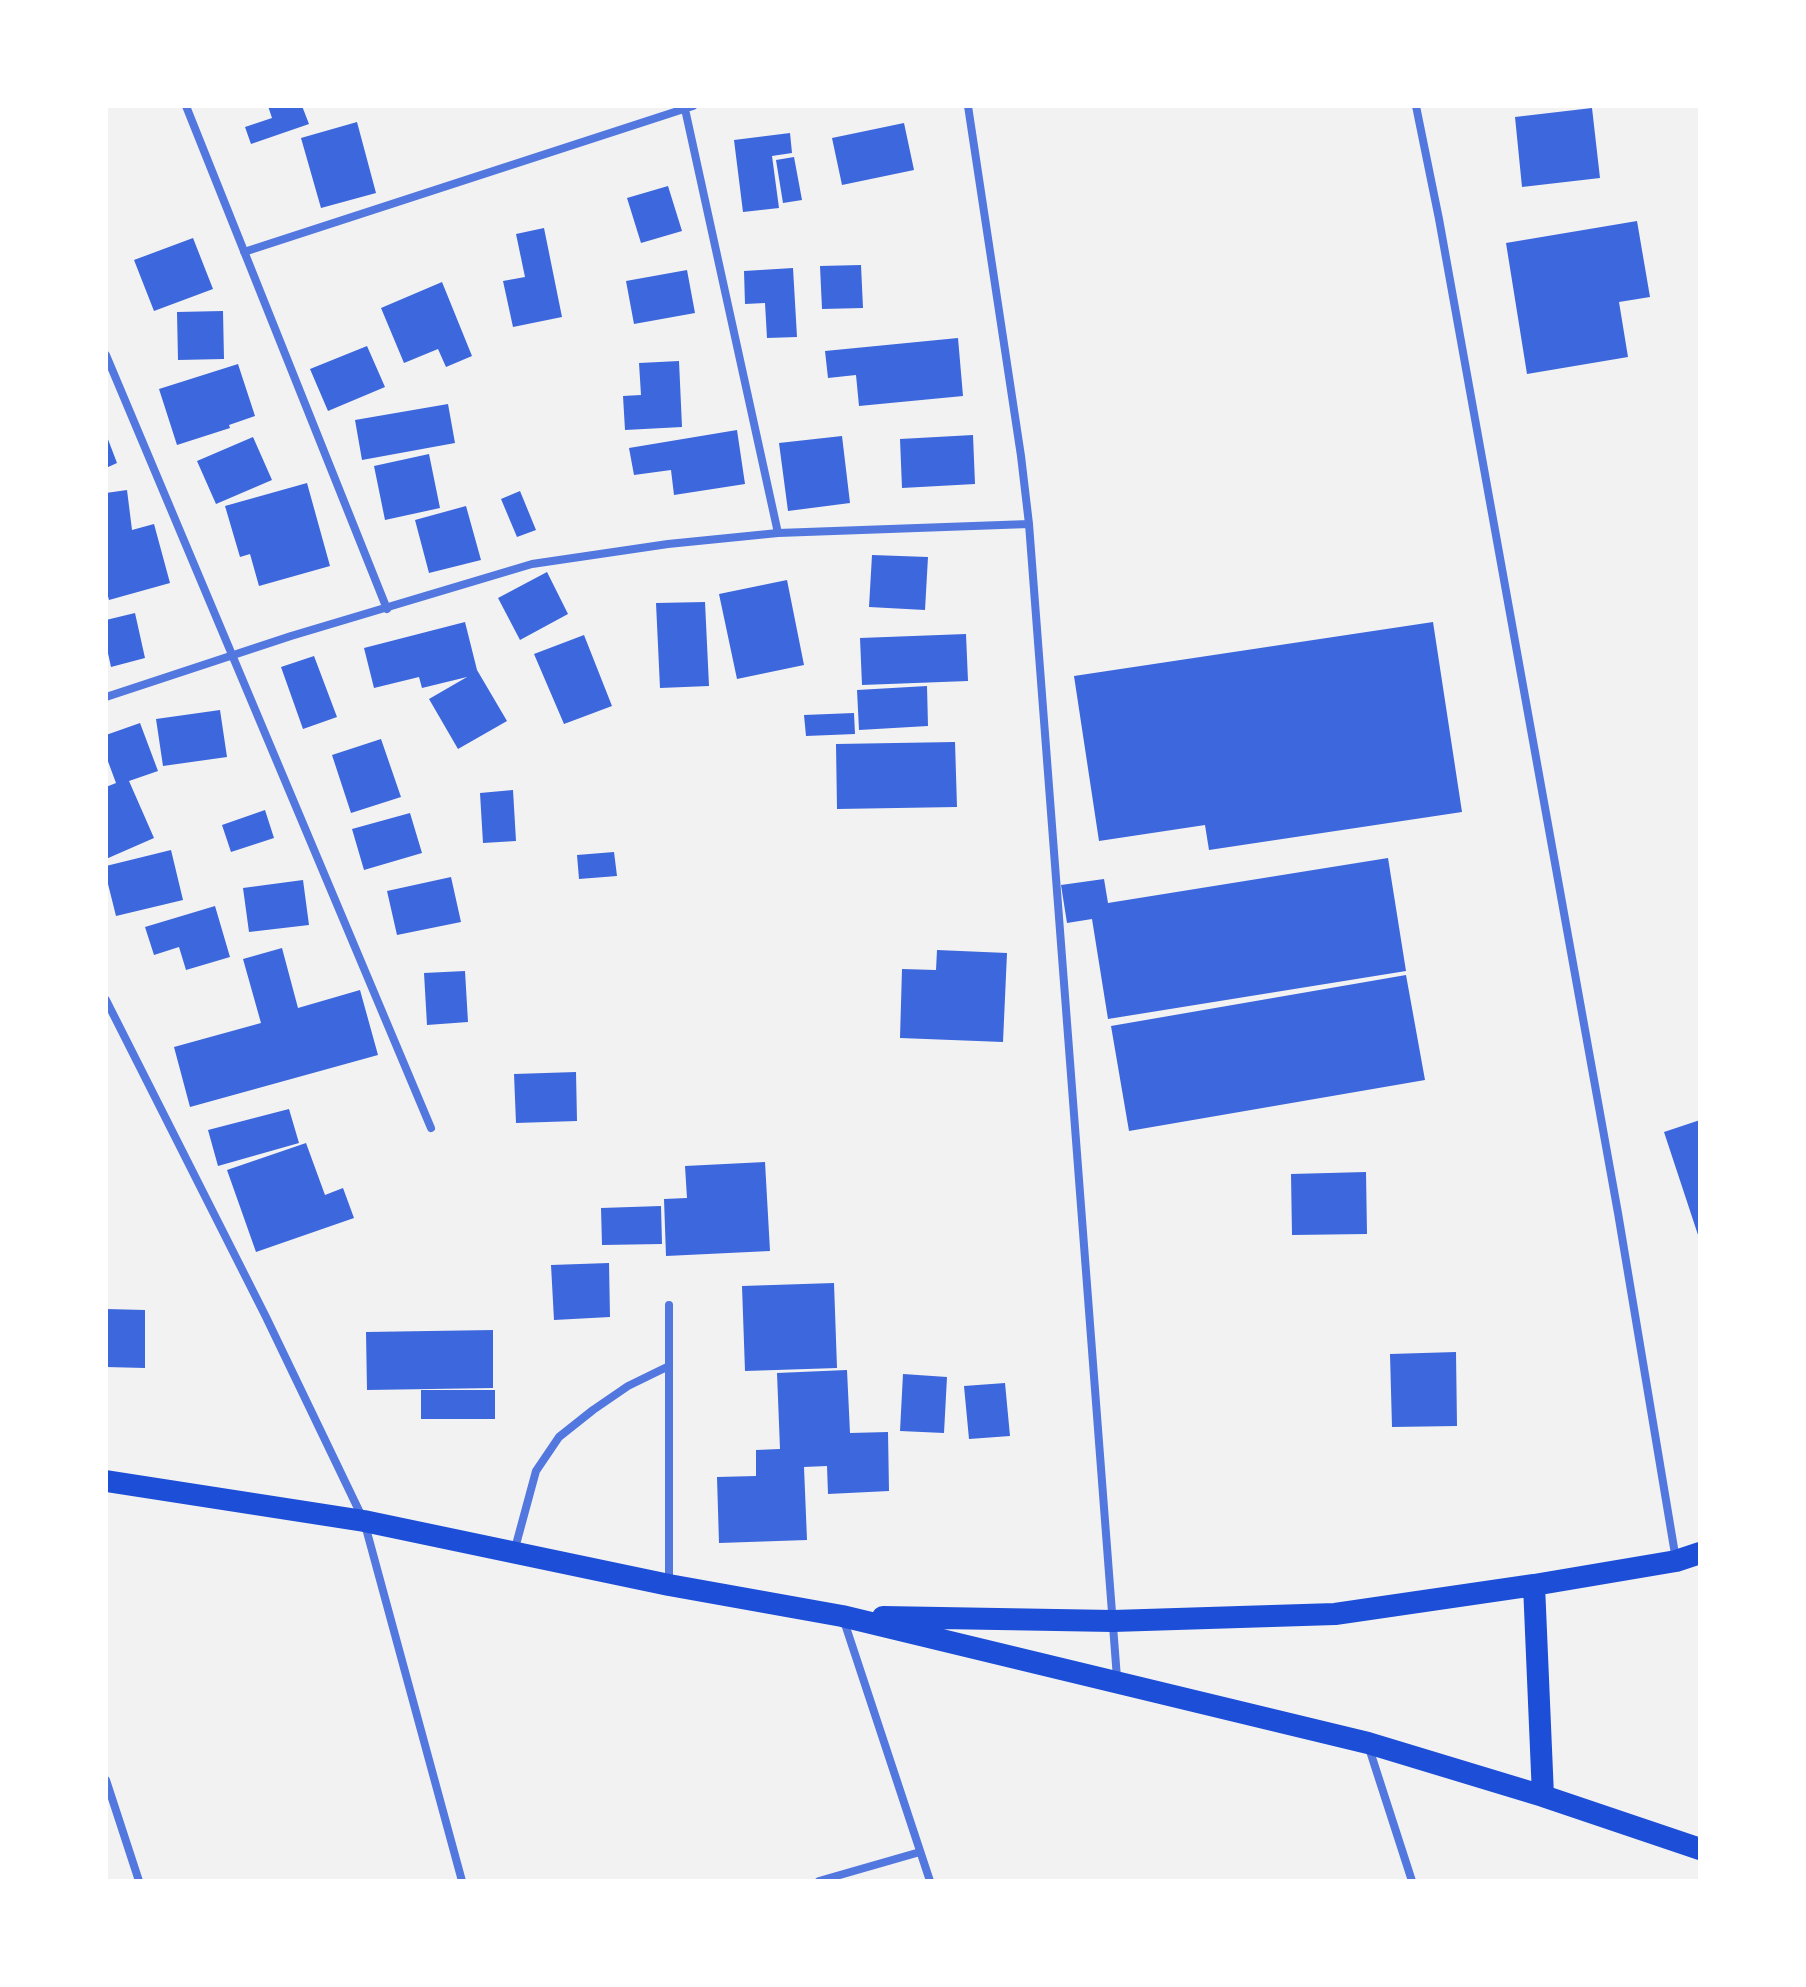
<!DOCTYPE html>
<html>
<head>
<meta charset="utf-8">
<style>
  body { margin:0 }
  #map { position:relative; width:1806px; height:1987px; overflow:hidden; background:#f2f2f2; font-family:Barlow,sans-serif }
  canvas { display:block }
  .frame { position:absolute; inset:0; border:108px solid #fff; pointer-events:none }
</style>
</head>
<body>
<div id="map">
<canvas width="1806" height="1987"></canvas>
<div class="frame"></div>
</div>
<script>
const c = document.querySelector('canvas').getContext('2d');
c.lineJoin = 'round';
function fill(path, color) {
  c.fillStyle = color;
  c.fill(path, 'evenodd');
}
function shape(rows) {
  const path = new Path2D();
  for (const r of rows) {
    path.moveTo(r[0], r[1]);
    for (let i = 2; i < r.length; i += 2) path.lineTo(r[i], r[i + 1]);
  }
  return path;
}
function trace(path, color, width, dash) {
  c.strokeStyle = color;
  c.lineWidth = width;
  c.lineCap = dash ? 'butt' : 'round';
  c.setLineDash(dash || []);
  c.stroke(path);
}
fill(shape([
  [268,106,302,106,309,124,251,144,245,127,272,118],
  [1592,108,1600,178,1522,187,1515,117],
  [357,122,376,193,321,208,301,138],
  [904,123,914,170,842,185,832,138],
  [790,133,792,153,772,156,779,208,743,212,734,140],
  [794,157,802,200,783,203,776,160],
  [668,186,682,231,641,243,627,198],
  [1637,221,1650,297,1619,302,1628,357,1527,374,1506,243],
  [544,228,562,317,513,327,503,281,525,277,516,234],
  [193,238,213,289,154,311,134,260],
  [861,265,863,308,822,309,820,266],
  [793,268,797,337,767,338,765,303,745,304,744,271],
  [687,270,695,313,634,324,626,281],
  [442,282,472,356,446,367,438,349,404,363,381,308],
  [223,311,224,359,178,360,177,312],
  [958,338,963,396,859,406,856,375,828,378,825,351],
  [367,346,385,387,328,411,310,369],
  [679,361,682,427,625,430,623,396,641,395,639,363],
  [238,364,255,416,229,425,230,428,177,445,159,389],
  [448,404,455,443,362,460,355,420],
  [737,430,745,484,674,495,671,470,634,475,629,448],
  [106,434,117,463,106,468],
  [973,435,975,484,902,488,900,439],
  [842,436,850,503,788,511,779,443],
  [253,437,272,480,216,504,197,461],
  [429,454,440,508,385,520,374,466],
  [307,483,330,566,259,586,250,554,240,557,225,506],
  [127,490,132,530,154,524,170,583,109,600,106,589,106,493],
  [520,491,536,530,517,537,501,499],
  [466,506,481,560,429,573,415,520],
  [872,555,928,557,925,610,869,607],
  [547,572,568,614,520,640,498,598],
  [787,580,804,665,737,679,719,594],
  [705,602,709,686,660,688,656,603],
  [135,613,145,658,111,667,106,644,106,620],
  [465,622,477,670,507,721,458,749,429,699,467,677,422,688,419,677,374,688,364,648],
  [1433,622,1462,812,1209,850,1205,825,1099,841,1074,676],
  [966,634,968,681,862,685,860,638],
  [584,635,612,706,564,724,534,654],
  [314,656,337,717,303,729,281,667],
  [927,686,928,726,859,730,857,690],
  [220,710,227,757,163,766,156,719],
  [854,713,855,734,806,736,804,715],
  [140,723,158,771,129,781,154,838,106,859,106,787,116,783,106,756,106,735],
  [381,739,401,797,351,813,332,755],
  [955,742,957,807,837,809,836,744],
  [513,790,516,841,483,843,480,793],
  [265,810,274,838,231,852,222,825],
  [410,813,422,853,364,870,352,829],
  [171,850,183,900,116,916,106,876,106,866],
  [614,852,617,876,579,879,577,855],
  [1388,858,1406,971,1108,1019,1092,919,1067,923,1061,885,1104,879,1108,903],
  [451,877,461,922,397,935,387,891],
  [303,880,309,925,249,932,243,888],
  [215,906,230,957,186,970,179,947,154,955,145,927],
  [282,948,298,1008,360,990,378,1055,190,1107,174,1047,261,1023,243,959],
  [937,950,1007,953,1003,1042,900,1038,902,969,936,970],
  [465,971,468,1022,427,1025,424,973],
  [1406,975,1425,1080,1129,1131,1111,1026],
  [576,1072,577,1121,516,1123,514,1074],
  [289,1109,299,1143,218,1166,208,1130],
  [1700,1120,1700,1238,1699,1238,1664,1132],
  [306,1143,325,1195,343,1188,354,1218,256,1252,227,1170],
  [765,1162,770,1251,666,1256,664,1199,687,1198,685,1166],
  [1366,1172,1367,1234,1292,1235,1291,1174],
  [661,1206,662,1244,602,1245,601,1208],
  [609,1263,610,1317,554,1320,551,1265],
  [834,1283,837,1368,745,1371,742,1286],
  [106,1309,145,1310,145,1368,106,1367],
  [493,1330,493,1388,367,1390,366,1332],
  [1456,1352,1457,1426,1392,1427,1390,1354],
  [847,1370,850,1433,888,1432,889,1491,828,1494,827,1466,804,1467,807,1540,719,1543,717,1477,756,1476,756,1450,780,1449,777,1373],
  [903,1374,947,1377,944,1433,900,1431],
  [1005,1383,1010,1436,969,1439,964,1386],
  [421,1390,495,1390,495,1419,421,1419]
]), '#3d67dc');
trace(shape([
  [186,106,387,609],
  [968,106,1021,456,1029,524,1117,1678],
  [1416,106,1439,219,1618,1213,1676,1560],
  [685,109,778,533],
  [244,252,693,106],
  [106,355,431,1128],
  [106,697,291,636,532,564,668,544,778,533,1029,524],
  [106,1000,266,1317,364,1521,462,1881],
  [669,1305,669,1584],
  [514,1552,536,1471,559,1437,593,1410,628,1386,669,1366],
  [844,1621,930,1881],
  [1369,1748,1412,1881],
  [106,1780,139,1881],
  [819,1881,920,1852]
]), '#5277de', 8);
trace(shape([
  [106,1481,364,1521,669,1585,842,1616,1368,1743,1543,1796,1700,1849],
  [1534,1585,1543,1796],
  [883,1617,1113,1621,1335,1614,1534,1585,1676,1561,1700,1553]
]), '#1d4ed8', 22);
</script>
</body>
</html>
